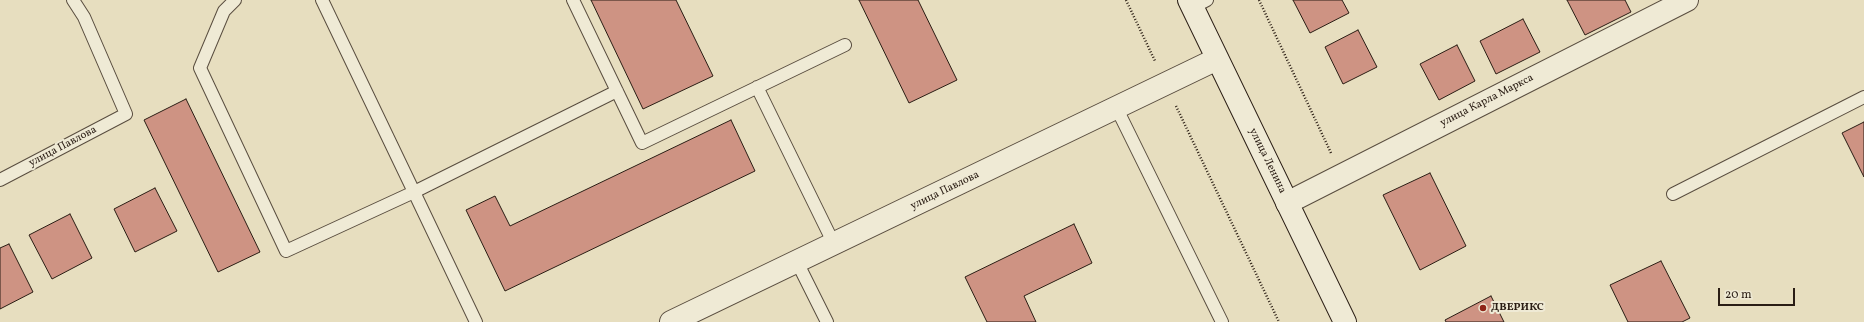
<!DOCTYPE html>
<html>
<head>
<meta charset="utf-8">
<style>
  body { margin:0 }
  #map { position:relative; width:1864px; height:322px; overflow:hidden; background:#e7debf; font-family:Vollkorn,serif }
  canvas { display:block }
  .scale { position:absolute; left:1718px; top:288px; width:77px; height:18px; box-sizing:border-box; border:2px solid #2a1d14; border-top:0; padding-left:5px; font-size:12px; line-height:14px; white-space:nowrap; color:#2a1d14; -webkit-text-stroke:3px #efead5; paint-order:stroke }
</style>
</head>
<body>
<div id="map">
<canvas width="1864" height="322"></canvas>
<div class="scale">20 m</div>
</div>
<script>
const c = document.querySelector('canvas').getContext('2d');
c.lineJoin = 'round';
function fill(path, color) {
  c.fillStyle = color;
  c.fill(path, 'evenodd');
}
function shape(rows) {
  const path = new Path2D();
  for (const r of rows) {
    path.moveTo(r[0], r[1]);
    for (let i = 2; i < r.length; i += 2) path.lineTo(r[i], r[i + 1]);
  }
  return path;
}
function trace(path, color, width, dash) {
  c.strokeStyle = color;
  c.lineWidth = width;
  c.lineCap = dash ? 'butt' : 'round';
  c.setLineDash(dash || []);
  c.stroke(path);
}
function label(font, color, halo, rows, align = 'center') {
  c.font = font + ' Vollkorn,serif';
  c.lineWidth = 4;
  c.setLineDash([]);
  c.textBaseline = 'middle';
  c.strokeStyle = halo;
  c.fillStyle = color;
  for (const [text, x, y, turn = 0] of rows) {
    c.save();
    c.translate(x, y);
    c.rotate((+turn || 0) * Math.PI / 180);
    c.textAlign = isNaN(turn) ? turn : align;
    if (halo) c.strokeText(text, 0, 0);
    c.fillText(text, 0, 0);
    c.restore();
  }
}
const building = shape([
  [591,0,676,0,713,76,643,109,591,0],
  [859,0,918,0,957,80,909,103,859,0],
  [1293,0,1342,0,1349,13,1310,33,1293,0],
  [1567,0,1625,0,1631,12,1585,35,1567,0],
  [1523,19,1540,52,1496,74,1480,41,1523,19],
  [1358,30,1377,67,1343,84,1325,47,1358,30],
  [1457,45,1475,81,1439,100,1420,64,1457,45],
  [186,99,260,252,218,272,144,120,186,99],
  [731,120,755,171,505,291,466,210,495,196,510,226,731,120],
  [1864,122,1864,177,1842,133,1864,122],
  [1430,173,1466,246,1420,270,1383,195,1430,173],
  [155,188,177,231,135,252,114,209,155,188],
  [70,214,92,258,52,279,29,235,70,214],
  [1074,224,1092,263,1024,296,1036,322,987,322,965,277,1074,224],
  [9,244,33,292,0,309,0,248,9,244],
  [1661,261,1690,318,1682,322,1628,322,1610,285,1661,261],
  [1491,296,1504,322,1446,322,1445,320,1491,296]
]);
fill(building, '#ce9383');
trace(building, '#2a1d14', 1);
const lane = shape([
  [235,0,224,11,200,68,286,251,414,192,476,322],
  [322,0,414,192,617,91],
  [573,0,642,143,845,45],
  [1192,8,1207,0],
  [757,87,834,244],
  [1117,109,1222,322],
  [0,180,126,114,84,17,73,0],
  [1673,194,1864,97],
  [797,262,827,322]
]);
const street = shape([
  [1287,203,1687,0],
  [671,322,1217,59]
]);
const secondary = shape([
  [1189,0,1345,322]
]);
trace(lane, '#594d3f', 14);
trace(street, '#594d3f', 24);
trace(secondary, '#2a1d14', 24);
trace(shape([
  [1126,0,1155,61],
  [1259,0,1331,153],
  [1176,106,1279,322]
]), '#2a1d14', 2.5, [1, 2]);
trace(lane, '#efead5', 12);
trace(street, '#efead5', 22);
trace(secondary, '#efead5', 22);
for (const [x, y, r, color] of [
  [1483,308,4,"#8f2418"]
]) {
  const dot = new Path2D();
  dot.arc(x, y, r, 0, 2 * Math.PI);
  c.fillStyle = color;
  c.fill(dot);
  trace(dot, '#efead5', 1.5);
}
label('11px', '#2a1d14', '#efead5', [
  ["улица Карла Маркса",1487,101,-27],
  ["улица Павлова",63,147,-28],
  ["улица Ленина",1267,161,64],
  ["улица Павлова",945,191,-26]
]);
label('bold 11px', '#2a1d14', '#efead5', [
  ["ДВЕРИКС",1491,308]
], 'left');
</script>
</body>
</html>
